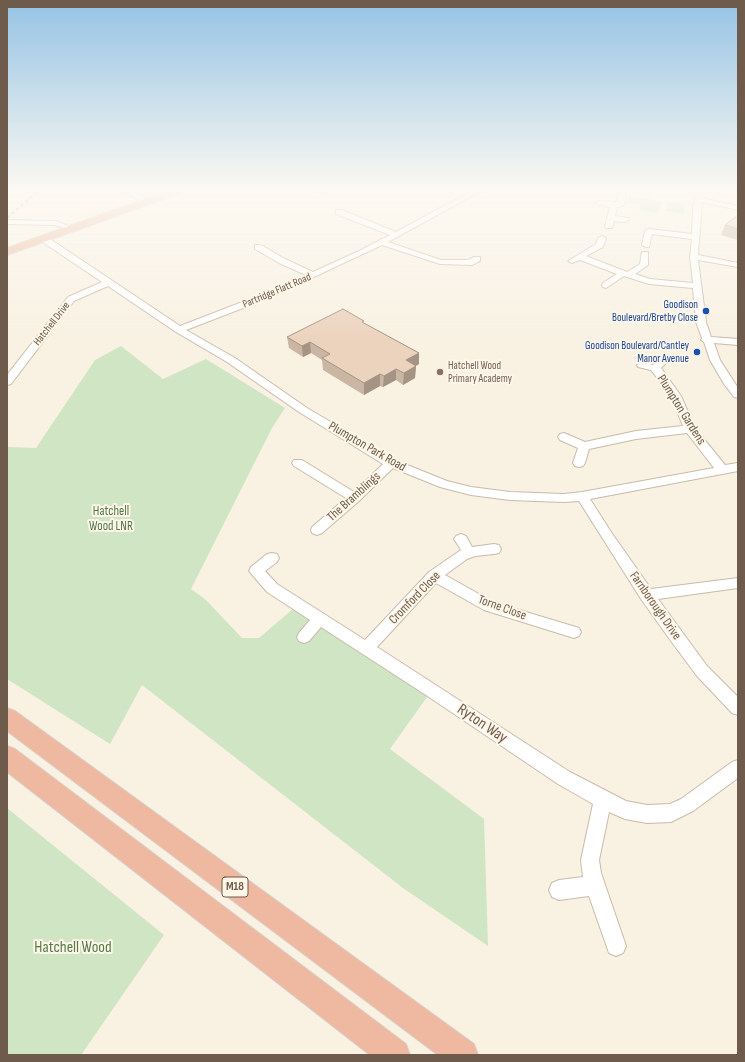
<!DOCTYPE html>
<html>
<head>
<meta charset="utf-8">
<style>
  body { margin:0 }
  #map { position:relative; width:745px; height:1062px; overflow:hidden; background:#f9f2e3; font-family:"Sofia Sans Condensed",sans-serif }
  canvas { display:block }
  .frame { position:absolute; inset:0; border:8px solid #6f5b4c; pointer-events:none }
</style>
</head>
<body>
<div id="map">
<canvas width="745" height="1062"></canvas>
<div class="frame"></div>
</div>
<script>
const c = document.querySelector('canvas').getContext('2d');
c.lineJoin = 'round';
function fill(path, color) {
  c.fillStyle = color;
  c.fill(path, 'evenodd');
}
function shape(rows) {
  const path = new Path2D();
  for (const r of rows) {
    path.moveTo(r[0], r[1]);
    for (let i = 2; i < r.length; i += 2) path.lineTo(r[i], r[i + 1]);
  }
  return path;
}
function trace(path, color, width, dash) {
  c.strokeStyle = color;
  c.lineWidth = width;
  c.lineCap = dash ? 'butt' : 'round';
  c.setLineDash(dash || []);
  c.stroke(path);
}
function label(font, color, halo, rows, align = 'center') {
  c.font = font + ' "Sofia Sans Condensed",sans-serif';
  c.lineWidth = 4;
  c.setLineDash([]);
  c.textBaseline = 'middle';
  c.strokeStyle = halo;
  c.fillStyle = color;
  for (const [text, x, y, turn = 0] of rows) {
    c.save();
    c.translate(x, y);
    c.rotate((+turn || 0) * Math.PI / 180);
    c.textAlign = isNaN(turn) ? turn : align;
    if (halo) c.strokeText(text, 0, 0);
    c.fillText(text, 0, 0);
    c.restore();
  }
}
fill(shape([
  [630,197,662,201,659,213,639,210,641,205,628,203],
  [667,201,685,204,683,214,665,211],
  [121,346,163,379,206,359,285,408,272,428,191,589,205,599,242,638,259,638,294,608,432,690,390,749,484,819,488,946,403,888,142,685,110,744,7,679,7,447,36,448,95,360],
  [7,808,164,935,81,1055,7,1055]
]), '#cfe5c4');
const minor = shape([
  [123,191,132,191,152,202,148,204,145,204,123,191],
  [318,191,328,191,321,194,319,193,318,191],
  [472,191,481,191,388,242,441,260,468,260,474,257,480,257,480,261,472,265,440,264,382,245,269,298,186,330,235,358,307,408,395,460,447,481,471,487,510,492,564,494,582,492,714,468,687,433,636,439,589,449,585,463,583,466,579,467,575,466,573,463,578,448,560,440,558,437,560,434,564,433,585,442,636,431,683,426,671,396,651,370,638,367,637,365,642,362,653,365,657,361,665,361,666,363,661,368,681,396,695,428,725,465,738,463,738,471,590,499,611,532,651,589,738,578,738,588,658,599,707,666,738,697,738,715,732,713,697,676,671,641,641,599,579,501,564,502,510,500,471,495,440,487,393,468,359,501,322,533,317,535,312,533,311,530,312,527,346,498,294,466,292,463,294,460,302,460,354,492,383,464,299,412,227,362,176,332,108,286,74,301,11,384,7,385,7,375,68,297,102,282,41,241,41,237,47,237,180,326,263,294,306,275,279,263,255,249,255,245,261,245,285,259,313,272,359,251,390,235,336,214,336,210,342,210,396,232,472,191],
  [619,191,625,191,625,202,623,206,617,207,615,216,628,218,629,220,625,222,614,221,612,228,606,228,605,226,610,207,599,205,595,203,599,201,617,202,619,191],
  [697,191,703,191,702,198,738,206,738,210,702,202,698,255,738,263,738,267,698,260,706,322,711,337,738,339,738,345,714,343,720,360,738,388,738,398,734,397,724,384,710,360,704,342,701,340,702,338,696,322,693,288,649,284,624,276,606,288,603,287,602,285,603,283,617,274,580,260,572,263,568,261,596,244,598,238,602,236,606,238,603,247,586,256,627,272,640,264,642,252,648,252,648,265,635,274,650,279,693,283,690,257,692,239,652,234,649,247,646,247,642,245,645,231,649,229,692,234,693,208,697,191],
  [7,220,56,221,76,229,72,231,55,225,7,224,7,220],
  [461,534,466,536,472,547,494,544,499,545,501,549,499,553,494,554,475,556,467,559,445,575,493,602,579,628,581,632,579,636,574,638,484,610,436,583,377,647,570,772,626,801,647,805,670,804,681,799,732,762,738,760,738,778,693,811,671,822,647,823,625,819,609,812,599,860,601,873,626,946,623,953,616,956,609,953,589,896,559,900,552,897,549,890,552,883,559,880,583,877,581,860,593,804,558,784,426,695,321,627,309,641,304,643,299,641,297,637,299,633,310,620,267,592,249,571,251,567,267,554,272,553,277,554,279,558,277,562,265,571,277,584,365,640,429,572,461,550,454,539,456,536,461,534]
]);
const highway = shape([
  [168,191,183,191,181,193,7,255,7,248,168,191],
  [7,708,15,711,474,1044,478,1055,438,1055,7,731,7,708],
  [7,746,15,749,406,1044,410,1055,370,1055,7,772,7,746]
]);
trace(minor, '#c9baab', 2);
trace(highway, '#d7d1cd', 2);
fill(minor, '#fff');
fill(highway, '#eeb9a0');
trace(shape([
  [7,218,38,191]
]), '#b5a4c1', 2, [3.5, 2.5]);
fill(shape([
  [738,215,738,240,721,235,725,225],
  [364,323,419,353,419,364,416,366,415,378,403,385,396,380,383,387,380,386,364,395,323,370,322,360,311,353,303,357,289,348,287,337]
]), '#cbb5a3');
fill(shape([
  [310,342,311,353,303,357,302,346],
  [419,353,419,364,405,372,406,360],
  [416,366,415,378,403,385,404,373],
  [396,369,396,380,383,387,384,376],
  [380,374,380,386,364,395,364,383]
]), '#a59485');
const building = shape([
  [738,215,738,229,725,225,738,215],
  [343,309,364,321,362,322,419,353,406,360,416,366,404,373,396,369,384,376,380,374,364,383,322,358,330,354,310,342,302,346,287,337,343,309]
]);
fill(building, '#ecd3be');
trace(building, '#a59485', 1);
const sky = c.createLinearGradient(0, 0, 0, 340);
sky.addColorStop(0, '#95c3e5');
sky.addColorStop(0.56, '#fcf9f2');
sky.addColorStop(1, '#fcf9f200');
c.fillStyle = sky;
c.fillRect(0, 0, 745, 340);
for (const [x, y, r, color] of [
  [706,311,4,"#1a4fb4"],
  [697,352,4,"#1a4fb4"],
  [440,372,4,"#8d6e63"]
]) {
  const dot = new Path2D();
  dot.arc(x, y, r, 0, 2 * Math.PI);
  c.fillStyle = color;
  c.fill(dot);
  trace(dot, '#fdf6e9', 1.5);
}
label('11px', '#6f5b4c', '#fdf6e9', [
  ["Partridge Flatt Road",277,291,-23],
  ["Hatchell Drive",52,324,-52]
]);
label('11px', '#164399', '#fdf6e9', [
  ["Goodison",698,305],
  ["Boulevard/Bretby Close",698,318],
  ["Goodison Boulevard/Cantley",689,346],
  ["Manor Avenue",689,359]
], 'right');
label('11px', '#785e54', '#fdf6e9', [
  ["Hatchell Wood",448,366],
  ["Primary Academy",448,379]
], 'left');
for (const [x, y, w] of [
  [235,887,26]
]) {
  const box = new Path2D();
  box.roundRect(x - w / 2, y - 10, w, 20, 3);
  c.fillStyle = '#fdf6e9';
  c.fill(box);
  trace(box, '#6f5b4c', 1);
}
label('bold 12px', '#6f5b4c', null, [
  ["M18",235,887]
]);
label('13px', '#6f5b4c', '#fdf6e9', [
  ["Plumpton Gardens",681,410,58],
  ["Plumpton Park Road",367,447,30],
  ["The Bramblings",354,497,-42],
  ["Cromford Close",415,598,-46],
  ["Farnborough Drive",655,606,55],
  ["Torne Close",502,608,20]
]);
label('13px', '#547a48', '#fdf6e9', [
  ["Hatchell",111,512],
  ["Wood LNR",111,527]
]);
label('16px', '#6f5b4c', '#fdf6e9', [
  ["Ryton Way",482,724,34]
]);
label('16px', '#547a48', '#fdf6e9', [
  ["Hatchell Wood",73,948]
]);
</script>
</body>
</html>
